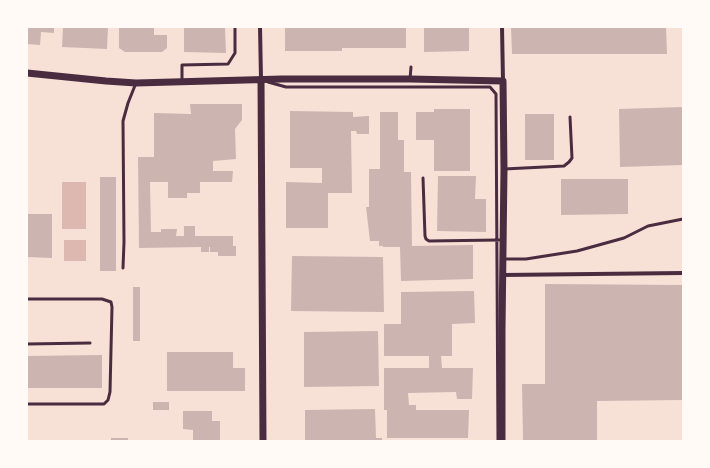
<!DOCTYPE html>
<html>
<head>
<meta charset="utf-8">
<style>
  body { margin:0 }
  #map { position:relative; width:710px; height:468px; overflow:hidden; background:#f7e1d7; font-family:"PT Sans Narrow",sans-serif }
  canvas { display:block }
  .frame { position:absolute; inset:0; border:28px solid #fffaf5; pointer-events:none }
</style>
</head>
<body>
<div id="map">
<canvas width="710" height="468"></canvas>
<div class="frame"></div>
</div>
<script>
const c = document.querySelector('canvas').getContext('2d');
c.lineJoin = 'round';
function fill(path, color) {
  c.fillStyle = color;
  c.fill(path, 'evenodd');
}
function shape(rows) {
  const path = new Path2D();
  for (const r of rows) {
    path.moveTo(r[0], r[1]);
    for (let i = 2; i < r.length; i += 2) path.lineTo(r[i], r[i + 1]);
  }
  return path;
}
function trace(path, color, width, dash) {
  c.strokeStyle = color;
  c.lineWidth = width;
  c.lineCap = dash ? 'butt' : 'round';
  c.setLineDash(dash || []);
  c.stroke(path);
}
fill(shape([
  [62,182,86,182,86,229,62,229],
  [64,240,86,240,86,261,64,261]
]), '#dcb8b0');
fill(shape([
  [27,27,54,27,54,33,41,32,40,45,27,44],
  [63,27,108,27,107,49,62,47],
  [119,27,154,27,154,35,167,35,167,48,162,52,125,52,119,48],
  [184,27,225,27,226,53,184,52],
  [285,27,406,27,406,48,342,48,342,51,285,51],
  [424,27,469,27,469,51,424,52],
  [511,27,666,27,667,54,512,54],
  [190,104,242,104,242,120,235,129,236,159,213,161,213,171,233,171,232,182,200,182,200,193,187,193,187,198,168,198,168,182,150,182,151,232,161,232,161,229,177,229,176,236,184,236,184,226,195,226,195,236,233,236,233,246,236,246,236,256,218,256,218,252,210,252,210,247,209,247,209,252,201,252,201,247,139,248,138,157,154,157,154,113,191,114],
  [683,107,683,165,620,167,619,109],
  [434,109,470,109,470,171,434,171,434,140,416,140,416,112,434,112],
  [290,111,353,112,353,117,369,116,369,134,357,134,356,131,351,131,352,193,328,193,328,228,286,228,286,182,322,183,322,168,290,168],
  [380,112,398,112,398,140,404,140,404,172,411,172,412,246,473,245,473,279,401,281,400,247,383,247,383,246,379,246,379,241,370,241,366,207,369,207,369,169,380,169],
  [525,114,554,114,554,160,525,160],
  [438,176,476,176,475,199,486,199,486,232,437,231],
  [100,177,116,177,116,271,100,271],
  [561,179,628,179,628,214,561,215],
  [27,214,52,214,52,258,27,257],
  [292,256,383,257,384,312,291,311],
  [545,284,683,285,683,400,597,401,597,441,523,441,522,384,545,384],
  [133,287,140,287,140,341,133,341],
  [474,291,475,323,452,324,452,356,441,356,442,368,473,368,472,399,457,399,456,392,408,393,409,405,416,405,416,410,469,410,468,438,387,438,387,410,384,410,384,368,429,368,429,356,384,356,384,324,401,324,401,292],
  [378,331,379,386,304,387,304,332],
  [167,352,233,352,233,368,245,368,245,391,167,391],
  [102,355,102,388,27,388,27,356],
  [153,402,169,402,169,410,153,410],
  [375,409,376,438,382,438,382,441,305,441,305,410],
  [183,411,212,411,212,421,220,421,220,441,193,441,193,430,183,429],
  [111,438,128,438,128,441,111,441]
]), '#ccb4b1');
trace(shape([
  [410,79,411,67],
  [182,82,182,65,228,64,235,53,235,27],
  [268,82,286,87,490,87,496,94,498,441],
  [504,169,564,166,569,162,572,158,570,117],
  [423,178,425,236,426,239,429,241,499,240],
  [502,259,526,259,577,251,624,238,648,226,683,219],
  [123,268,124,242,123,121,128,103,136,83],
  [27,299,102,299,111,302,112,307,110,392,108,400,104,404,27,404],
  [27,344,90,343]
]), '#4a2c40', 3);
trace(shape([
  [260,27,261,79],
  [502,27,503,81],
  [502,275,683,273]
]), '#4a2c40', 4);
trace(shape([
  [27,73,106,81,136,83,282,79,410,79,503,81,504,169,502,329,502,441],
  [261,79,263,441]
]), '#4a2c40', 7);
</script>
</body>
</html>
